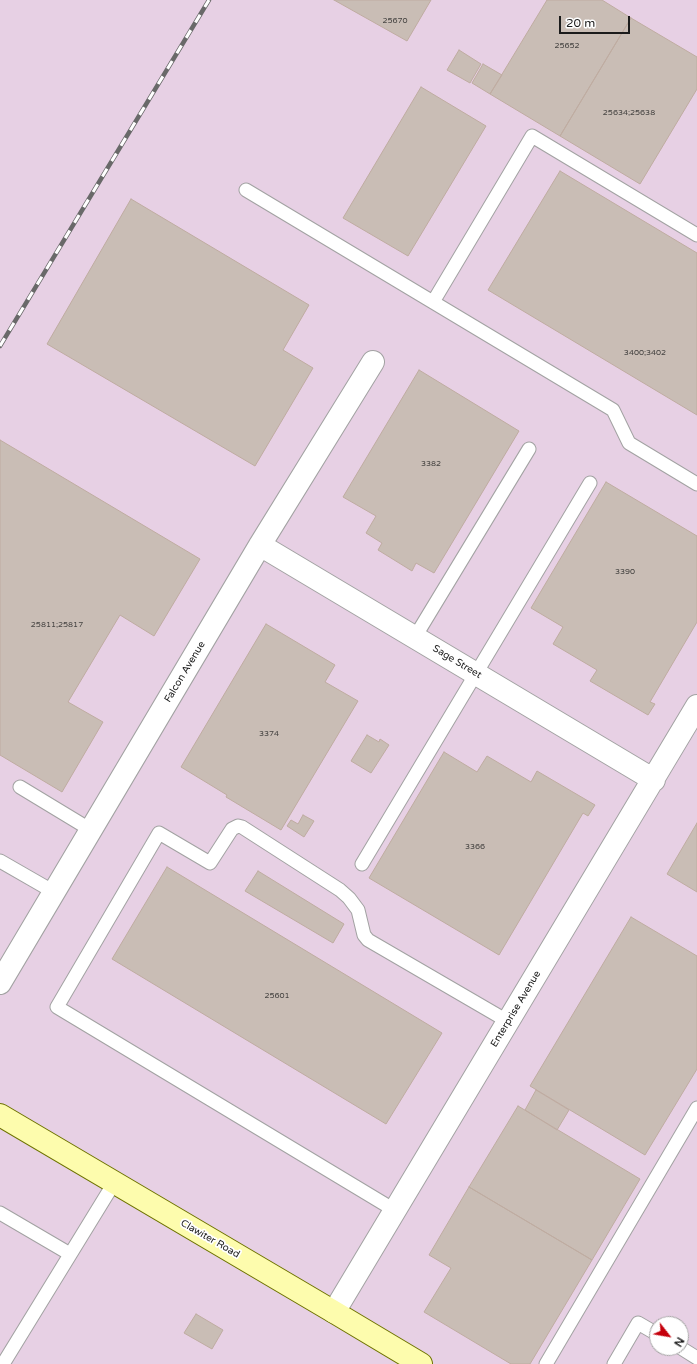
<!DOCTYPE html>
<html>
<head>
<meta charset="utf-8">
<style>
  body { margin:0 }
  #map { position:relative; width:697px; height:1364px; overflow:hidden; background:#ede8df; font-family:"Varela Round",sans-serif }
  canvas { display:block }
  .north { position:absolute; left:649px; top:1316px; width:40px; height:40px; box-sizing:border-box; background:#fff; border:1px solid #a4a4a4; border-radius:50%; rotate:121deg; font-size:11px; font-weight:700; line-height:16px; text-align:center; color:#1b1b1b }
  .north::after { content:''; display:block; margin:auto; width:14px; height:18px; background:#c5000c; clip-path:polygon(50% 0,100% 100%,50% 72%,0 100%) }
  .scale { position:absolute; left:559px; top:16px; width:71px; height:18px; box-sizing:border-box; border:2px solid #1b1b1b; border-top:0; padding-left:5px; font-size:12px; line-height:14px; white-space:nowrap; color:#1b1b1b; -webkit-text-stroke:3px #fff; paint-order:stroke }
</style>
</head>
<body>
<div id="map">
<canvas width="697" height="1364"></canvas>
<div class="north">N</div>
<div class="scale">20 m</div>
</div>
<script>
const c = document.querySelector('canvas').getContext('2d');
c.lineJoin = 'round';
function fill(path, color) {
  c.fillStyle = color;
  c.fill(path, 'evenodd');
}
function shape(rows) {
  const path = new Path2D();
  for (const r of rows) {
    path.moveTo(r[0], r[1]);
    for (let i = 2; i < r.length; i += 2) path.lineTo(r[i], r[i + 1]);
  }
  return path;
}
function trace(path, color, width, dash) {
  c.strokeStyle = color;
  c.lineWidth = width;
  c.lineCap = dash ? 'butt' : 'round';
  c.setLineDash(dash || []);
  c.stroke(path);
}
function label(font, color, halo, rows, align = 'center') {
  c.font = font + ' "Varela Round",sans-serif';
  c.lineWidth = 3.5;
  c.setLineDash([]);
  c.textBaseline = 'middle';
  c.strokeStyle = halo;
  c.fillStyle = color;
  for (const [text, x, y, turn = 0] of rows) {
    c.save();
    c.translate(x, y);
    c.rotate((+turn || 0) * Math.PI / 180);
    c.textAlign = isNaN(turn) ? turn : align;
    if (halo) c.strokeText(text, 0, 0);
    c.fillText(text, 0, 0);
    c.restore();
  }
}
fill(shape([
  [0,0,697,0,697,1364,0,1364],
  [657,1324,681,1324,681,1348,657,1348]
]), '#e7d0e4');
const building = shape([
  [334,0,431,0,407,41,334,0],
  [547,0,602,0,631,18,560,136,490,94,547,0],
  [631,18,697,57,697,89,640,184,560,136,631,18],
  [459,50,481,64,470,83,447,70,459,50],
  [483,64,502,75,490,94,472,83,483,64],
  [421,87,486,126,408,256,343,218,421,87],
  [560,171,697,253,697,415,488,290,560,171],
  [131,199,309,305,283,350,313,368,255,466,47,344,131,199],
  [419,370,519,431,434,573,416,563,412,571,378,550,382,543,366,533,376,516,343,497,419,370],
  [0,440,200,559,154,636,120,615,68,702,103,722,62,792,0,755,0,440],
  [606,482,697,536,697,622,650,702,655,704,648,715,590,681,597,670,553,644,563,627,531,608,606,482],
  [266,624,335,665,325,682,358,701,281,830,226,797,227,795,181,767,266,624],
  [367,735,379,742,380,739,389,745,371,773,351,761,367,735],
  [444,752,477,772,487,756,531,782,537,771,595,805,588,816,583,813,499,955,369,878,444,752],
  [303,815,314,821,304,837,287,826,291,820,298,824,303,815],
  [697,823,697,892,667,874,697,823],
  [167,867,442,1033,386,1124,112,959,167,867],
  [258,871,344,924,333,943,245,891,258,871],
  [631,917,697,956,697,1069,645,1155,530,1086,631,917],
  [536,1090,569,1110,557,1130,525,1110,536,1090],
  [518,1106,640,1179,592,1260,469,1187,518,1106],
  [469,1187,592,1260,530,1364,511,1364,424,1312,451,1268,429,1255,469,1187],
  [196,1314,223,1330,212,1349,184,1333,196,1314]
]);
fill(building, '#c9bdb5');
trace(building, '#bfaca1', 1);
const lane = shape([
  [246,190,613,410,629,443,697,484],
  [433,302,532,136,697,235],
  [415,637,529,449],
  [20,787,91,830],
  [0,861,54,892],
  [362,864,590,483],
  [396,1211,57,1007,159,833,210,863,232,829,238,826,242,827,340,890,349,898,358,910,364,935,368,940,509,1022],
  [0,1213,70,1254],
  [681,1348,697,1358],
  [3,1364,114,1183],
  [546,1364,697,1108],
  [614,1364,638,1323,657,1334]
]);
const street = shape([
  [260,545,654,780],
  [0,983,260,545,373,362],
  [334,1312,697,706]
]);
const secondary = shape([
  [0,1115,334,1312,421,1364]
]);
trace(lane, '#a2a2a2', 15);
trace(street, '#a2a2a2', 24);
trace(secondary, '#6e7300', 24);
trace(lane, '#fff', 13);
trace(street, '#fff', 22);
trace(secondary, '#fdfcad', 22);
const rail = shape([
  [0,346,209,0]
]);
trace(rail, '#696969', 4.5);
trace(rail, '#fff', 3, [9]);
label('8px', '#464442', null, [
  ["25670",395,21],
  ["25652",567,46],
  ["25634;25638",629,113],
  ["3400;3402",645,353],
  ["3382",431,464],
  ["3390",625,572],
  ["25811;25817",57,625],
  ["3374",269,734],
  ["3366",475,847],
  ["25601",277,996]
]);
label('10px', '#1b1b1b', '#fff', [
  ["Sage Street",457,662,31],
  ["Falcon Avenue",185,672,-59],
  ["Enterprise Avenue",516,1009,-59],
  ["Clawiter Road",210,1239,30]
]);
</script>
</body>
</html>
